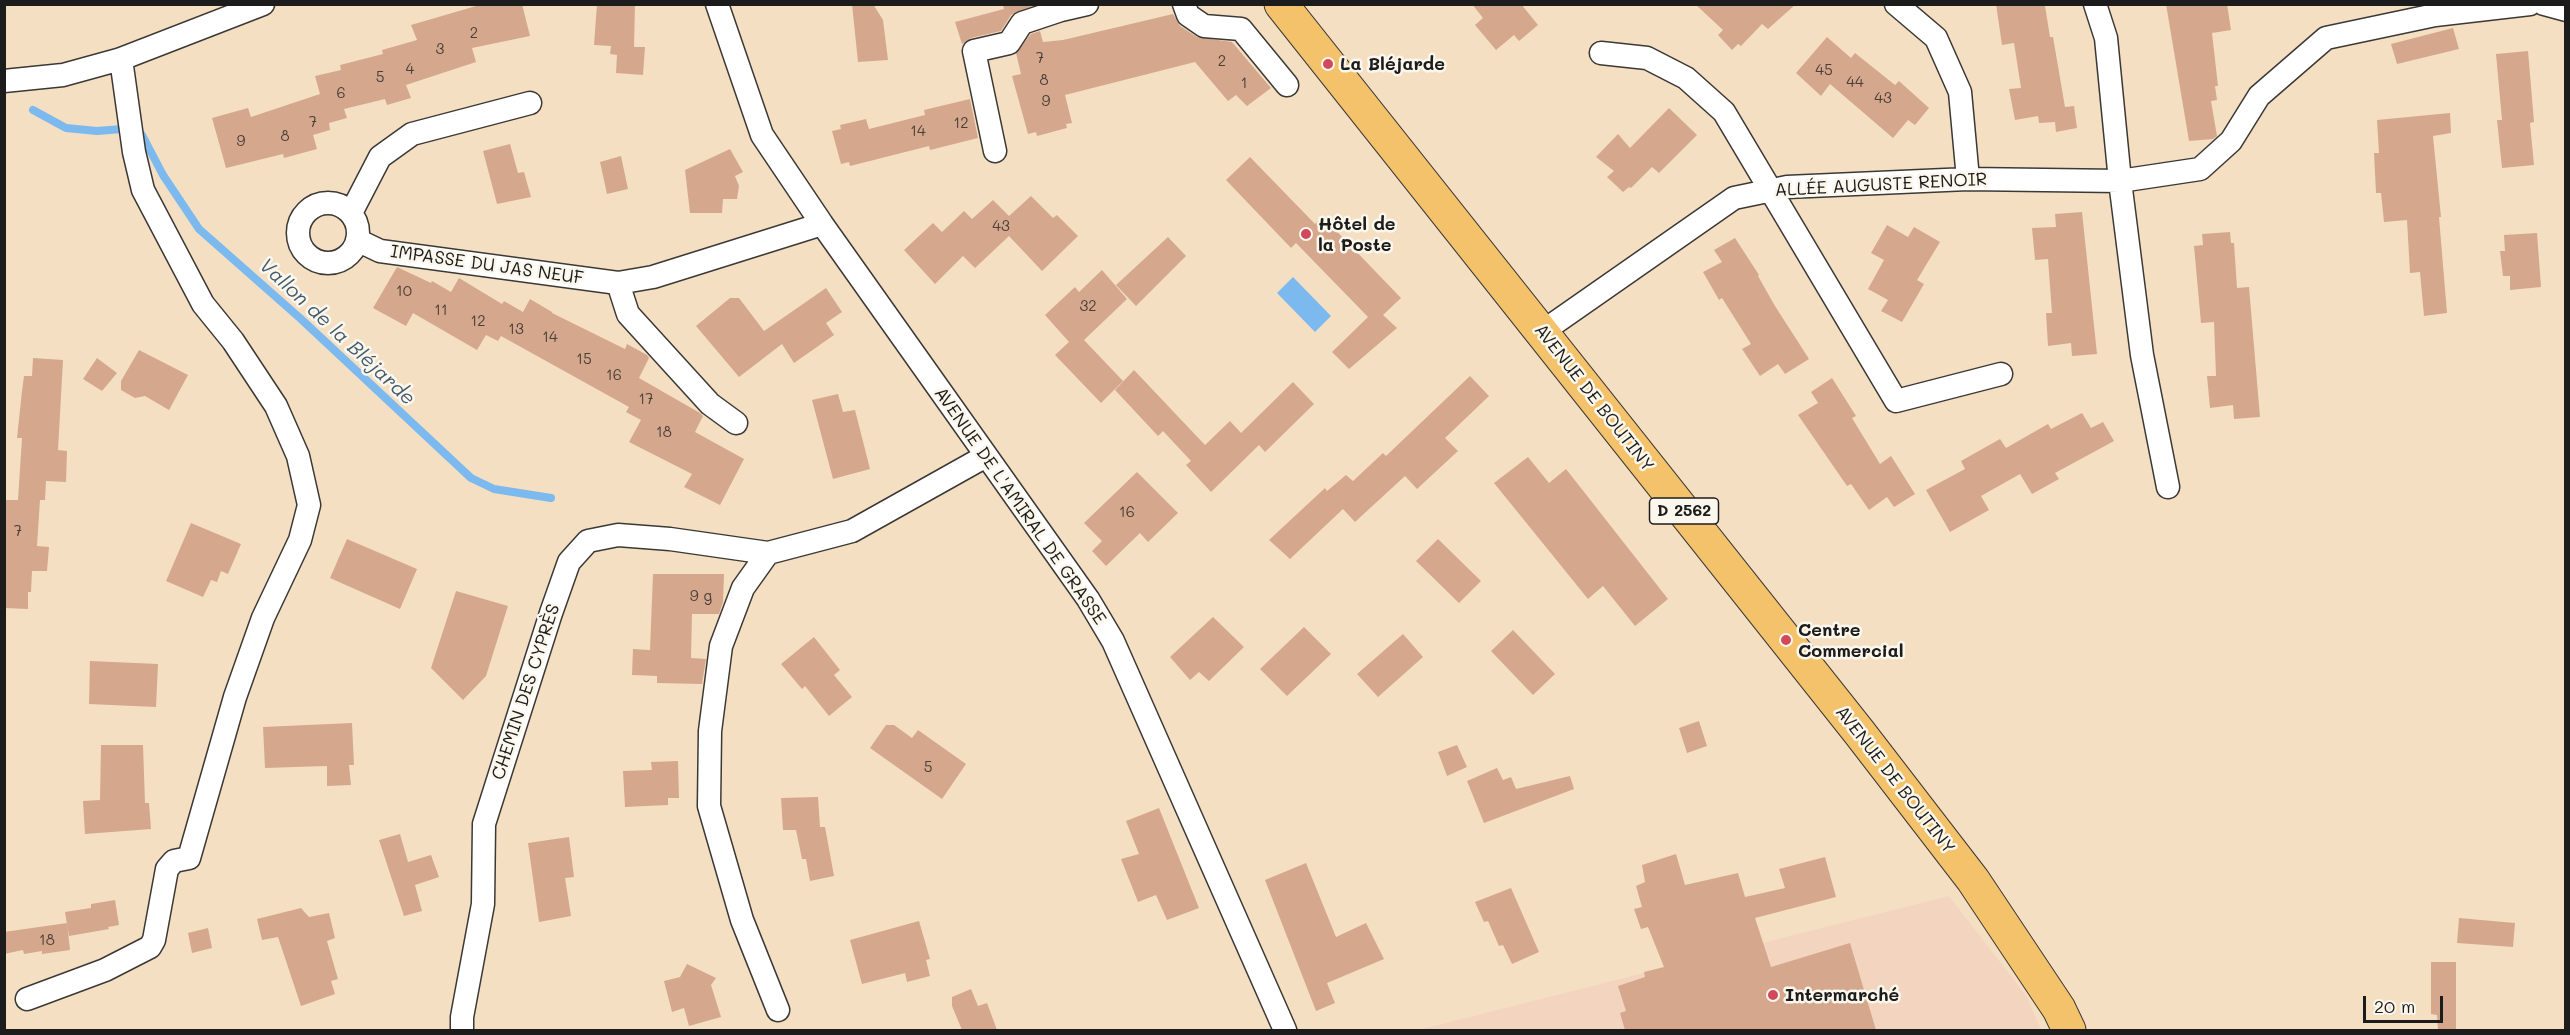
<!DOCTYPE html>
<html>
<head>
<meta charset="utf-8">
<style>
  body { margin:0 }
  #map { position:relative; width:2570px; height:1035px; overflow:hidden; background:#f4dfc3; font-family:Mali,sans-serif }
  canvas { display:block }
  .frame { position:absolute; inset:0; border:6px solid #1c1c1c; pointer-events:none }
  .scale { position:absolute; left:2363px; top:996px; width:80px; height:27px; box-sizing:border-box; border:3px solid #1c1c1c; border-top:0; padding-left:8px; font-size:18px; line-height:21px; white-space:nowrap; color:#1c1c1c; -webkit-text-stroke:4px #fbf7ec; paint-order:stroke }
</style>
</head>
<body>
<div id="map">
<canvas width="2570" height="1035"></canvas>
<div class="frame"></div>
<div class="scale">20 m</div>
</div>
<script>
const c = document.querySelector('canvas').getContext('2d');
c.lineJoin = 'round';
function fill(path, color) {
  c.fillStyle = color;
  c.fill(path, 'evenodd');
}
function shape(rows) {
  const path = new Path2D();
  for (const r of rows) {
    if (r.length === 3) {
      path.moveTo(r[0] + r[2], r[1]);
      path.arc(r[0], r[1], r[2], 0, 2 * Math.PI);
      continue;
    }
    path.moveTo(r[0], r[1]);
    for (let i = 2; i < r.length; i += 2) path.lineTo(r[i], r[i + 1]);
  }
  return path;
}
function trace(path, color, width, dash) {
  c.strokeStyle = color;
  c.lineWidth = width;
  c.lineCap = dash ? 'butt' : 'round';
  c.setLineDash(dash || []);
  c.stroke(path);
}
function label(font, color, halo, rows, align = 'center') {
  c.font = font + ' Mali,sans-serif';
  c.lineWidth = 5;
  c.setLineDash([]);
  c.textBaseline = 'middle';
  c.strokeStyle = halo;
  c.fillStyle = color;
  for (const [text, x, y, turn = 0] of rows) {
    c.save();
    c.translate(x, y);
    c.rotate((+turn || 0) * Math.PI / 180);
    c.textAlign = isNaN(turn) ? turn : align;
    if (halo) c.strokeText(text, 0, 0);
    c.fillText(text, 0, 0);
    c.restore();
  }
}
fill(shape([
  [1949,896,2027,997,2041,1030,1418,1030]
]), '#f3d4bf');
fill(shape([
  [1293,277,1331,316,1315,332,1277,293]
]), '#7bb9ee');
trace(shape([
  [33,110,66,128,97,131,122,129],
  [142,135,163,175,199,229,301,319,471,478,494,489,551,498]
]), '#7bb9ee', 8);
fill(shape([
  [483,4,522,4,530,36,472,48,476,62,406,85,411,98,387,105,385,99,344,109,347,118,329,123,330,130,313,135,317,149,284,158,283,154,226,168,212,118,248,108,251,117,320,94,315,76,341,70,340,65,383,54,382,50,417,40,411,25],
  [597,4,635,4,634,47,645,47,643,75,616,73,617,55,610,54,611,46,594,45],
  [852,4,873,4,883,20,888,60,858,62],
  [1003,4,1034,5,1011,15,1001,31,971,38,962,44,955,22,1004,9],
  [1472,4,1521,4,1538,25,1519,41,1514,35,1496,50,1475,25,1483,18],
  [1695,4,1796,4,1768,29,1762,24,1741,46,1738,44,1732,50,1718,35,1723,30],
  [1996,4,2045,6,2050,37,2053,37,2065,107,2074,106,2077,128,2056,132,2055,122,2039,123,2038,116,2015,120,2009,89,2021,88,2014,43,2002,45],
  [2166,4,2227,4,2231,30,2212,33,2218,86,2215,86,2217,100,2211,101,2217,136,2213,139,2189,141],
  [1173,14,1180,26,1197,37,1232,42,1271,88,1247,106,1236,95,1228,101,1195,62,1065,95,1072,123,1066,124,1067,128,1037,136,1036,132,1028,134,1012,76,1021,74,1016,53,1031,34,1040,31,1043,42,1063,40],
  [2453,28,2459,49,2397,64,2391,44],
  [1827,37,1851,58,1855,53,1895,85,1899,81,1929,108,1915,125,1908,120,1893,138,1830,84,1821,96,1796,73],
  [2528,51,2534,122,2530,123,2534,165,2502,168,2497,120,2502,120,2496,54],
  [970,99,978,138,930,150,929,146,850,166,849,162,841,164,832,131,841,129,840,125,866,119,869,129,925,115,924,110],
  [1669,108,1697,135,1659,173,1652,167,1631,188,1629,187,1623,192,1607,177,1614,171,1596,157,1618,134,1630,148],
  [2450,113,2451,133,2433,136,2441,217,2439,217,2447,313,2424,316,2420,272,2410,273,2407,220,2384,222,2381,193,2376,193,2374,153,2379,153,2377,120],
  [510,144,518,173,524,172,531,197,497,204,483,151],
  [730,149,743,172,735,176,739,186,737,199,723,199,722,213,690,213,685,170],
  [621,156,628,189,607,194,600,162],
  [1250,157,1315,224,1323,217,1401,298,1383,315,1397,328,1349,369,1332,352,1368,317,1296,243,1291,248,1226,180],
  [1031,196,1053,218,1057,215,1078,236,1042,271,1009,236,975,268,963,256,935,284,904,250,933,223,942,232,964,211,972,219,993,200,1009,216],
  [2082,212,2097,354,2072,356,2071,343,2048,346,2046,313,2052,313,2048,259,2035,260,2032,228,2056,227,2055,214],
  [1887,225,1908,237,1914,227,1940,242,1917,280,1924,284,1902,322,1881,311,1888,300,1868,289,1884,260,1871,253],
  [2230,232,2231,243,2234,243,2237,288,2249,287,2260,417,2234,419,2233,405,2210,408,2207,376,2216,376,2214,322,2201,323,2194,246,2203,245,2202,234],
  [2537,233,2541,287,2510,290,2510,276,2503,276,2500,251,2505,251,2504,235],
  [1168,237,1186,256,1136,306,1116,285],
  [1735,238,1759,275,1758,276,1775,306,1809,359,1785,374,1778,364,1760,376,1742,349,1751,344,1722,298,1719,300,1703,272,1722,262,1714,250],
  [397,267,431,283,432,281,451,292,459,278,502,304,504,301,523,312,530,299,552,312,552,313,625,349,627,344,647,355,649,358,639,378,700,413,703,416,695,432,744,459,720,505,684,487,692,474,629,442,641,420,626,412,629,407,501,336,498,341,486,335,477,350,413,313,406,326,373,308],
  [1102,270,1127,299,1084,340,1123,381,1101,403,1055,355,1069,342,1045,315,1075,287,1079,292],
  [826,288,842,312,826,323,834,335,794,363,782,344,739,377,696,326,730,298,739,298,764,331],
  [139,350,188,375,169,410,145,396,135,398,121,390,121,381],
  [33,358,63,360,58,450,67,451,66,482,46,481,45,500,40,500,37,546,49,547,47,571,32,571,31,592,28,592,28,609,4,608,4,500,18,500,22,438,17,438,22,391,24,376,32,376],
  [97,358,117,373,102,391,83,379],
  [1134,370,1205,445,1230,421,1241,433,1293,382,1314,404,1265,452,1259,445,1211,492,1186,465,1191,461,1163,431,1158,436,1115,390],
  [1470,376,1489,396,1445,438,1458,451,1417,489,1405,476,1355,522,1343,509,1290,559,1269,540,1325,488,1327,491,1346,475,1353,481,1383,453,1386,456],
  [1832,378,1856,416,1852,418,1880,464,1891,456,1915,494,1894,507,1887,497,1869,510,1851,484,1847,486,1798,415,1818,403,1811,392],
  [838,394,843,412,855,410,870,469,833,479,812,400],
  [2082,413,2091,428,2103,422,2114,441,2055,473,2059,479,2032,494,2020,474,1981,496,1989,510,1950,532,1926,490,1965,469,1961,461,2000,439,2006,448,2048,424,2051,429],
  [1528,457,1549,483,1566,469,1668,599,1635,626,1603,586,1588,599,1494,483],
  [1137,472,1178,513,1148,542,1140,533,1106,566,1092,551,1102,541,1084,523],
  [191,523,241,544,228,574,221,571,217,582,211,580,203,597,166,581],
  [347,539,417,569,400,609,330,578],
  [1438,539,1481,581,1459,603,1416,561],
  [653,574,724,574,723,602,719,614,692,614,691,658,706,659,702,684,657,683,657,676,632,675,633,649,650,650],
  [456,591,508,606,486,676,463,700,431,668],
  [1213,617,1244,647,1209,681,1199,672,1190,680,1170,657],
  [1304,627,1331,654,1287,696,1260,669],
  [1513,630,1555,674,1533,695,1491,651],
  [1403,634,1423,657,1378,697,1357,674],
  [814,637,840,670,834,675,852,697,829,716,805,686,802,689,781,664],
  [90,661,158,664,156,707,89,704],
  [1699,721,1707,746,1687,753,1679,728],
  [352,723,354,765,349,765,351,785,327,786,327,766,265,768,263,727],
  [886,725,894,725,912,738,918,730,966,764,942,799,870,748],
  [101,745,143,745,145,803,149,803,151,829,85,834,83,801,100,800],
  [1457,745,1467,767,1447,776,1438,752],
  [678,761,679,798,668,798,668,805,625,807,623,771,652,770,651,762],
  [1497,768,1503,780,1511,777,1516,789,1570,776,1574,789,1484,823,1467,781],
  [818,797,820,827,825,827,834,876,810,881,806,859,802,859,796,830,783,830,781,798],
  [1159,808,1199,908,1167,920,1156,895,1138,902,1121,859,1139,854,1126,821],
  [400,834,408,862,431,855,439,877,415,885,422,911,404,916,379,840],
  [569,837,574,877,565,878,571,916,539,922,528,843],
  [1676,854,1685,885,1738,873,1745,897,1785,888,1779,869,1825,857,1836,897,1755,918,1771,967,1850,943,1876,1030,1625,1030,1620,1013,1626,1011,1618,986,1645,977,1644,972,1664,967,1648,927,1641,929,1634,909,1642,907,1636,886,1645,882,1642,865],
  [1306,863,1336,937,1366,923,1384,959,1327,983,1335,1003,1316,1011,1265,880],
  [1511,888,1539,952,1512,964,1503,945,1499,946,1488,921,1484,922,1475,902],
  [115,900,119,925,108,927,109,929,69,936,65,912,91,908,91,904],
  [301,908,309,917,329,913,335,938,327,941,338,979,331,981,335,994,301,1006,278,937,262,940,257,919],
  [2459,918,2515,923,2513,947,2457,943],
  [919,921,930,959,926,960,930,976,907,982,905,973,862,984,850,940],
  [67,923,70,950,42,954,42,951,24,954,23,950,4,954,4,932],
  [208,928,212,948,192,953,188,933],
  [2431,962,2456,962,2456,1030,2438,1030,2437,1015,2431,1014],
  [687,964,716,978,711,985,721,1017,689,1026,684,1008,672,1012,664,981,680,977],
  [971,989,978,1006,987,1003,997,1030,962,1030,952,1006,952,997]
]), '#d5a88d');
const street = shape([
  [717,4,762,135,822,224,1088,599,1113,641,1285,1030],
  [1184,4,1188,15,1204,26,1241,29,1287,85],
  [1896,4,1936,38,1960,92,1968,179],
  [2095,4,2106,38,2120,181,2142,355,2168,487],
  [2544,4,2566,10],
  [1061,10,1087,4],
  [1601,53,1647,58,1686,78,1724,112,1896,401,2001,374],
  [4,81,63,75,121,59,263,4],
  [995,151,974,51,1009,43,1022,23,1061,10,1060,4],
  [328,233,30],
  [351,213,380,157,412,134,530,103],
  [357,240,380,251,618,283,653,277,822,224],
  [618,283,628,314,710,404,736,423],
  [1542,332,1734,198,1787,187,1968,179,2120,181,2200,169,2231,141,2259,96,2326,38,2435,15,2530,4],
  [27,999,105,970,150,947,154,940,167,869,174,861,189,858,235,697,263,618,300,540,309,505,298,456,276,406,233,341,203,304,143,190,134,152,121,59],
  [778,1010,742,920,709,806,710,731,721,646,743,588,768,553,852,531,986,456],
  [462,1030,462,1017,483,904,484,824,551,613,569,562,588,541,618,535,670,539,768,553]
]);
const primary = shape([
  [1281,4,1859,732,1973,880,2059,1009,2069,1030]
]);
trace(street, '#3c3935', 25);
trace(primary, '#3c3935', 35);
trace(street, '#fff', 22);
trace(primary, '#f3c26a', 33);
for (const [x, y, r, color] of [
  [1328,64,6,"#d1495b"],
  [1306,234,6,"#d1495b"],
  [1786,640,6,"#d1495b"],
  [1773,995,6,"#d1495b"]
]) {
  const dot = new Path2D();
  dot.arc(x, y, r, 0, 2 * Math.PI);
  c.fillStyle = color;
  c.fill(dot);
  trace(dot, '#fbf7ec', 2);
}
label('15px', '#4a3f38', null, [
  ["2",474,33],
  ["3",440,49],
  ["7",1040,58],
  ["2",1222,61],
  ["4",410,69],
  ["45",1824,70],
  ["5",380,77],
  ["8",1044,80],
  ["44",1855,82],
  ["1",1244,83],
  ["6",341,93],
  ["43",1883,98],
  ["9",1046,101],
  ["7",313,122],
  ["12",961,123],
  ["14",918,131],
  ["8",285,136],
  ["9",241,141],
  ["43",1001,226],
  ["10",404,291],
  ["32",1088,306],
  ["11",441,310],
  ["12",478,321],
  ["13",516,329],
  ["14",550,337],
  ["15",584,359],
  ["16",614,375],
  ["17",646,399],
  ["18",664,432],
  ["16",1127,512],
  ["7",18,531],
  ["9 g",701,596],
  ["5",928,767],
  ["18",47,940]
]);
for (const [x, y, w] of [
  [1684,511,69]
]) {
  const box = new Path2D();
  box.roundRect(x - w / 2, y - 13, w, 26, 4.5);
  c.fillStyle = '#fbf7ec';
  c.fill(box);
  trace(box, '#1c1c1c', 1.5);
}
label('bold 16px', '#1c1c1c', null, [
  ["D 2562",1684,511]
]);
label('bold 18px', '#1c1c1c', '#fbf7ec', [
  ["La Bléjarde",1340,64],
  ["Hôtel de",1318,224],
  ["la Poste",1318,245],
  ["Centre",1798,630],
  ["Commercial",1798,651],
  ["Intermarché",1785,995]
], 'left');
label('18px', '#1c1c1c', '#fbf7ec', [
  ["ALLÉE AUGUSTE RENOIR",1881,185,-3],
  ["IMPASSE DU JAS NEUF",487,265,8],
  ["AVENUE DE BOUTINY",1594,398,52],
  ["AVENUE DE L'AMIRAL DE GRASSE",1020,506,55],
  ["CHEMIN DES CYPRÈS",526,692,-72],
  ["AVENUE DE BOUTINY",1895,780,52]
]);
label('italic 20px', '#425b70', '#fbf7ec', [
  ["Vallon de la Bléjarde",337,332,43]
]);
</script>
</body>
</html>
